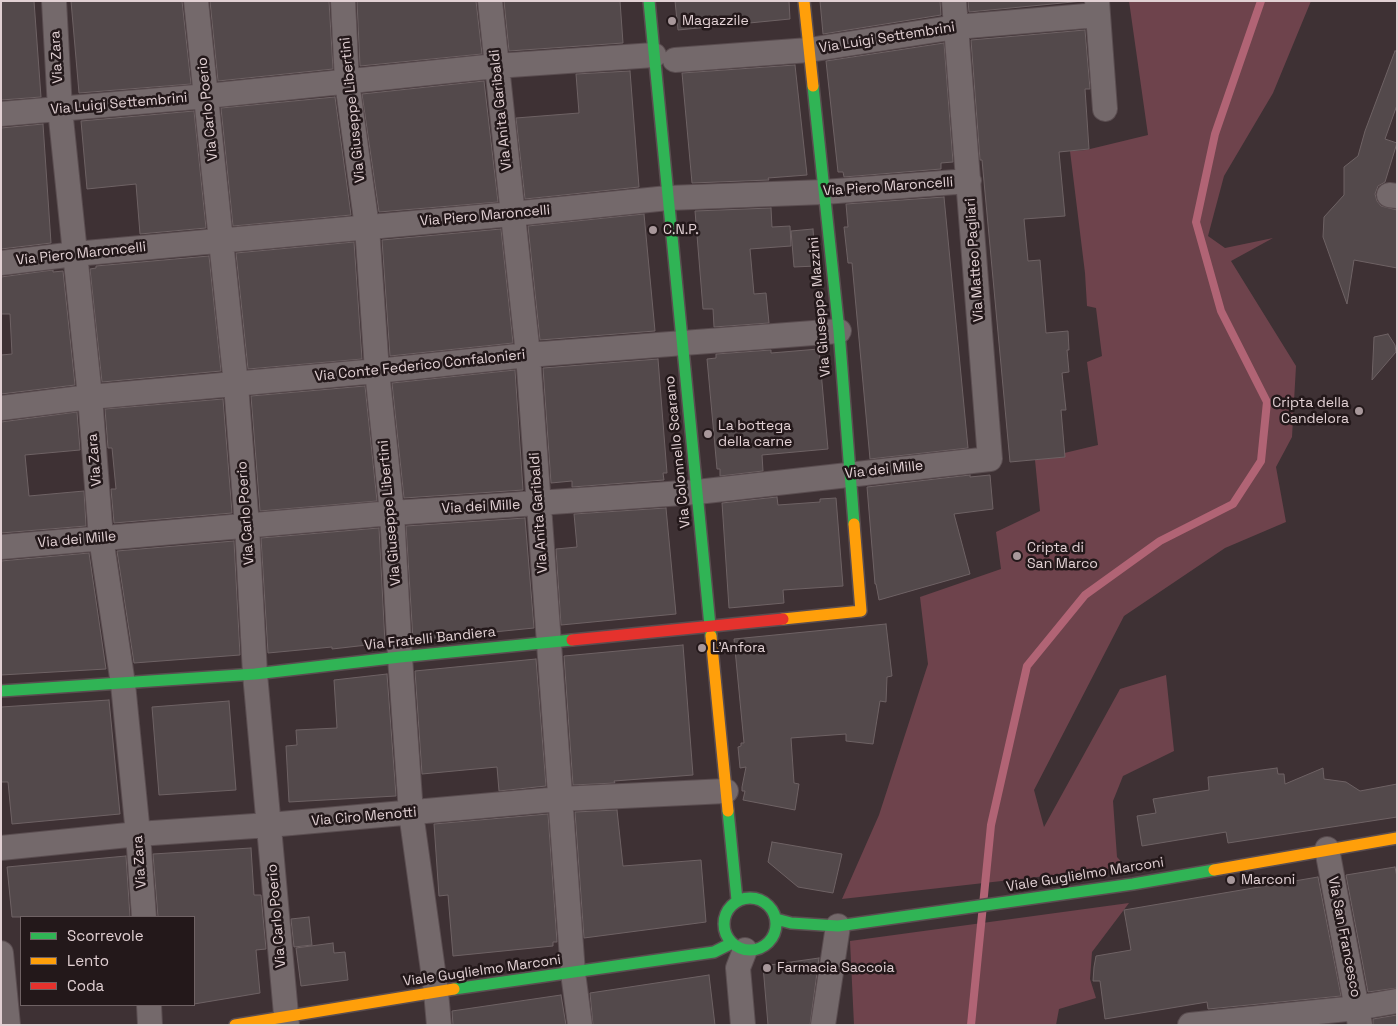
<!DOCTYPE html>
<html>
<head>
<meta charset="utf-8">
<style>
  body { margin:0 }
  #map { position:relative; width:1398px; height:1026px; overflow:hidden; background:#3e3134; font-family:"Space Grotesk",sans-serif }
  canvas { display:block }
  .frame { position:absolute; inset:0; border:2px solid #e1d0d3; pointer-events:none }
  .legend { position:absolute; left:20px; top:916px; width:175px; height:90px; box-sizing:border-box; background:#23181a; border:1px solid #6f6264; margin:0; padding:6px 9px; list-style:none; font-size:15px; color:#e1d0d3 }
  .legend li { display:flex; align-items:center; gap:10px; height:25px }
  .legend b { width:25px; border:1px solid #6f6264 }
</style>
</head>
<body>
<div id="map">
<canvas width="1398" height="1026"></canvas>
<div class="frame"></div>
<ul class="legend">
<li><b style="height:6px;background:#30b455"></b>Scorrevole</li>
<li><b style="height:6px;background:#ff9f0a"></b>Lento</li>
<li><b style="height:6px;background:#e5322d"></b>Coda</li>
</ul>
</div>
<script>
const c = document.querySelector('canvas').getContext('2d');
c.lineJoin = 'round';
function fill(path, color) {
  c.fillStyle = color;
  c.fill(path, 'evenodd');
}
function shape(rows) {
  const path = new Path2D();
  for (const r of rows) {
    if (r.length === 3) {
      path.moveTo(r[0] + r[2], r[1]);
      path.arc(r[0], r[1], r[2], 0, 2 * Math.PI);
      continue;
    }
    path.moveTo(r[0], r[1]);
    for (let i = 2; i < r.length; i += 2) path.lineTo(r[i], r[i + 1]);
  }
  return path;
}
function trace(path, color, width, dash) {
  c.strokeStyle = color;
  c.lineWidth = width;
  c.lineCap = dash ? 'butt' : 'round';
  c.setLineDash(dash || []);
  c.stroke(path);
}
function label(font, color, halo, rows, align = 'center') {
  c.font = font + ' "Space Grotesk",sans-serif';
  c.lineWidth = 5;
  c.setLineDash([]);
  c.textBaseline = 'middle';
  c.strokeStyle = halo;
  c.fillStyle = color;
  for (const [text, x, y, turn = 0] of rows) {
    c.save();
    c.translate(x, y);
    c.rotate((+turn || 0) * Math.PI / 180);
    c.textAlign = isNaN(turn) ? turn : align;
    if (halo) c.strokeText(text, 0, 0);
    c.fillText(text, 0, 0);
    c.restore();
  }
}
fill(shape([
  [1129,1,1311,1,1273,93,1224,176,1208,236,1225,248,1273,238,1231,261,1296,366,1292,437,1276,467,1286,522,1225,548,1124,616,1034,790,1044,827,1120,689,1166,675,1174,751,1123,776,1113,801,1117,857,1126,867,842,899,879,815,928,664,920,597,1001,569,996,532,1040,511,1035,460,1098,445,1087,362,1102,356,1096,308,1087,306,1085,273,1070,151,1086,150,1148,135],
  [1129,903,1092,952,1090,979,1096,998,1059,1009,1056,1025,854,1025,850,941]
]), '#6e434c');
trace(shape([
  [971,1025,991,825,1027,666,1085,595,1160,541,1233,504,1261,461,1267,402,1221,311,1196,222,1215,134,1261,1]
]), '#b16475', 8);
const building = shape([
  [1,1,34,1,41,97,1,100,1,1],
  [71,1,182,1,191,84,79,93,71,1],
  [210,1,329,1,333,69,218,81,210,1],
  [357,1,476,1,482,54,360,66,357,1],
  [504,1,620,1,623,43,509,51,504,1],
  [675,1,789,1,790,19,678,30,675,1],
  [820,1,940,1,941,15,823,34,820,1],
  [968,1,1083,1,969,12,968,1],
  [1085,30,1090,89,1085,89,1089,149,1059,152,1065,216,1024,219,1028,261,1040,260,1046,333,1068,331,1069,350,1067,350,1069,372,1062,373,1066,410,1061,410,1065,457,1010,462,982,160,980,160,971,40,1085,30],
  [944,43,953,162,941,163,941,169,844,177,843,172,838,172,826,61,944,43],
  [1395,51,1397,51,1397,105,1385,139,1397,143,1385,182,1378,186,1375,194,1377,201,1381,206,1397,210,1397,268,1354,260,1347,304,1323,237,1324,217,1344,195,1344,167,1358,156,1365,131,1395,51],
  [795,65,807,175,768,178,769,180,692,183,682,73,795,65],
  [630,71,639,187,525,199,516,118,579,113,576,74,630,71],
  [484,81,498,202,379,212,362,94,484,81],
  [335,97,351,215,233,226,221,108,335,97],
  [194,111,206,228,140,234,136,184,87,189,81,121,194,111],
  [43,124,51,243,1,249,1,128,43,124],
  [944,197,968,448,870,459,852,263,848,263,844,227,848,227,846,204,944,197],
  [771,208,772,227,790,226,791,246,750,249,754,294,766,293,769,323,714,327,713,309,703,309,695,211,771,208],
  [644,214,655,331,540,340,528,226,644,214],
  [501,229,513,343,390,356,382,240,501,229],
  [813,229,816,266,794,267,791,231,813,229],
  [354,242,362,359,248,369,236,253,354,242],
  [209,256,221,371,102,382,90,269,96,268,96,266,209,256],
  [53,270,53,272,63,271,75,385,1,394,1,355,12,354,10,314,1,314,1,277,53,270],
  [1388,334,1395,345,1396,352,1372,380,1374,337,1388,334],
  [819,349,828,449,762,455,763,471,720,476,720,469,717,469,707,359,716,358,716,354,771,350,771,353,819,349],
  [658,359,667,473,663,473,664,480,572,487,572,481,551,483,543,368,658,359],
  [515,370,523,490,404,498,392,383,515,370],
  [365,386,377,501,260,511,251,396,365,386],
  [223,399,232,513,114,523,111,489,116,489,112,448,108,448,105,409,223,399],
  [77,412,80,450,25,455,29,496,84,491,86,526,1,533,1,422,77,412],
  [970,475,970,477,990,475,993,509,954,514,970,574,879,600,876,584,875,584,867,487,970,475],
  [777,497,778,505,820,502,820,499,836,498,843,586,783,590,784,603,729,608,722,503,777,497],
  [666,508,676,614,561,625,556,549,577,547,574,514,666,508],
  [525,518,534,628,413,640,406,526,525,518],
  [379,528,385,643,332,649,332,647,268,653,261,538,379,528],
  [234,541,240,655,134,663,117,551,234,541],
  [89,553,106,669,1,675,1,561,89,553],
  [886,624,892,676,887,677,886,702,880,701,873,744,846,741,846,734,791,738,794,783,799,784,795,810,743,800,745,791,742,791,742,787,746,767,740,768,738,747,741,746,741,743,744,743,734,639,886,624],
  [683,645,693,775,614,781,615,783,573,785,564,656,683,645],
  [536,659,546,786,499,791,497,767,422,774,415,671,536,659],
  [387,674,396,796,289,802,286,746,297,745,296,730,337,728,334,680,387,674],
  [109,700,120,814,12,824,8,782,1,782,1,707,109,700],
  [229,701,236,790,159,795,152,707,229,701],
  [1277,768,1278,774,1284,774,1285,784,1323,768,1324,779,1346,782,1360,791,1397,784,1397,817,1228,843,1226,832,1142,846,1137,816,1156,813,1153,799,1209,790,1208,777,1277,768],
  [617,810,623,866,701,860,706,922,584,938,575,812,617,810],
  [548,814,557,942,553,942,553,946,453,956,448,895,439,896,434,824,548,814],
  [772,842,842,854,833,893,798,887,768,862,772,842],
  [251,848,254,895,261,895,266,949,256,950,260,993,194,1004,194,917,158,917,153,854,251,848],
  [126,856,130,917,12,917,7,867,126,856],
  [1395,867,1397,877,1397,988,1368,992,1346,875,1395,867],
  [1318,877,1341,996,1208,1009,1207,1002,1105,1019,1100,981,1093,981,1094,967,1096,956,1131,950,1124,910,1318,877],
  [309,917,312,945,294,947,291,919,309,917],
  [333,943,334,953,345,952,348,980,301,986,296,948,333,943],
  [819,958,810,1025,768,1025,763,966,819,958],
  [709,975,715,1025,593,1025,590,993,709,975],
  [561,995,566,1025,453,1025,452,1011,561,995],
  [1397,1015,1397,1025,1373,1025,1373,1019,1397,1015]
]);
fill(building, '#53494b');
trace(building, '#6e6264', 1);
const street = shape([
  [54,1,60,109,90,397,101,538,123,684,138,834,144,917],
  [196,1,236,385,247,526,255,674,287,1025],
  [343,1,347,82,367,227,377,371,392,513,400,657,411,813,436,992,439,1025],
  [490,1,528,355,573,973,580,1025],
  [1097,1,1105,109],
  [675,60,809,50,956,27,1098,15],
  [1,114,207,96,496,66,654,55],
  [1389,195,1397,196],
  [1,263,75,254,512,214,668,198,824,192,969,181],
  [1,408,90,397,377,371,528,355,839,331],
  [1,547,392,513,697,492,990,459,954,1],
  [1,848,138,834,269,825,560,799,726,791],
  [1327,849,1360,1025],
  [1,953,8,1025],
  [149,1005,150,1025],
  [743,1025,738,968,745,950],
  [823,1025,838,926],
  [1190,1025,1357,1008,1397,1001]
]);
const fast = shape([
  [649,1,711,636],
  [813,86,839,331,854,524],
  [1,691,255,674,400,657,572,640],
  [728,811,737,900],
  [750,924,26],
  [776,919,791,923,838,926,1133,884,1214,870],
  [454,989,714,952,732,943]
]);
const slow = shape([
  [804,1,813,86],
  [783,619,861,611,854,524],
  [711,636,728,811],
  [1214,870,1397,838],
  [235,1025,454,989]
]);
const jam = shape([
  [572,640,783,619]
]);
trace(street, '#5a4d50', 26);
trace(fast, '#5a4d50', 14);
trace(slow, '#5a4d50', 14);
trace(jam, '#5a4d50', 14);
trace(street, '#74696b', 24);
trace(fast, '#30b455', 11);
trace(slow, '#ff9f0a', 11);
trace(jam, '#e5322d', 11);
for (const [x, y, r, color] of [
  [672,21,5,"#a8989b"],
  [653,230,5,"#a8989b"],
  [1359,411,5,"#a8989b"],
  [708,434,5,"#a8989b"],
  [1017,556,5,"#a8989b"],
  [702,648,5,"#a8989b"],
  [1231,880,5,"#a8989b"],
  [767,968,5,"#a8989b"]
]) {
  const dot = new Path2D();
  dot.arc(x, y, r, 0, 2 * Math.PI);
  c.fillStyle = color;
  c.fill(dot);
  trace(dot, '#23181a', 2);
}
label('14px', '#e1d0d3', '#23181a', [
  ["Magazzile",682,21],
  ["C.N.P.",663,230],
  ["Cripta della",1349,403,"right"],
  ["Candelora",1349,419,"right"],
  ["La bottega",718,426],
  ["della carne",718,442],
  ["Cripta di",1027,548],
  ["San Marco",1027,564],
  ["L'Anfora",712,648],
  ["Marconi",1241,880],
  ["Farmacia Saccoia",777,968]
], 'left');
label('14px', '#e1d0d3', '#23181a', [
  ["Via Luigi Settembrini",887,38,-9],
  ["Via Zara",57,57,-93],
  ["Via Luigi Settembrini",119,104,-5],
  ["Via Carlo Poerio",208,109,-96],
  ["Via Giuseppe Libertini",353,110,-96],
  ["Via Anita Garibaldi",501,110,-96],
  ["Via Piero Maroncelli",888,187,-4],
  ["Via Piero Maroncelli",485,216,-5],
  ["Via Piero Maroncelli",81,254,-6],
  ["Via Matteo Pagliari",975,260,-94],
  ["Via Giuseppe Mazzini",820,307,-95],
  ["Via Conte Federico Confalonieri",420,366,-6],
  ["Via Colonnello Scarano",678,452,-96],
  ["Via Zara",95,460,-95],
  ["Via dei Mille",884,470,-6],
  ["Via dei Mille",481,507,-3],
  ["Via Carlo Poerio",246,513,-94],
  ["Via Giuseppe Libertini",390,513,-95],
  ["Via Anita Garibaldi",539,513,-94],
  ["Via dei Mille",77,540,-5],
  ["Via Fratelli Bandiera",430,639,-6],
  ["Via Ciro Menotti",364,817,-5],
  ["Via Zara",140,862,-94],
  ["Viale Guglielmo Marconi",1085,875,-9],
  ["Via Carlo Poerio",277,916,-95],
  ["Via San Francesco",1344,937,79],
  ["Viale Guglielmo Marconi",482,971,-8]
]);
</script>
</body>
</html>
